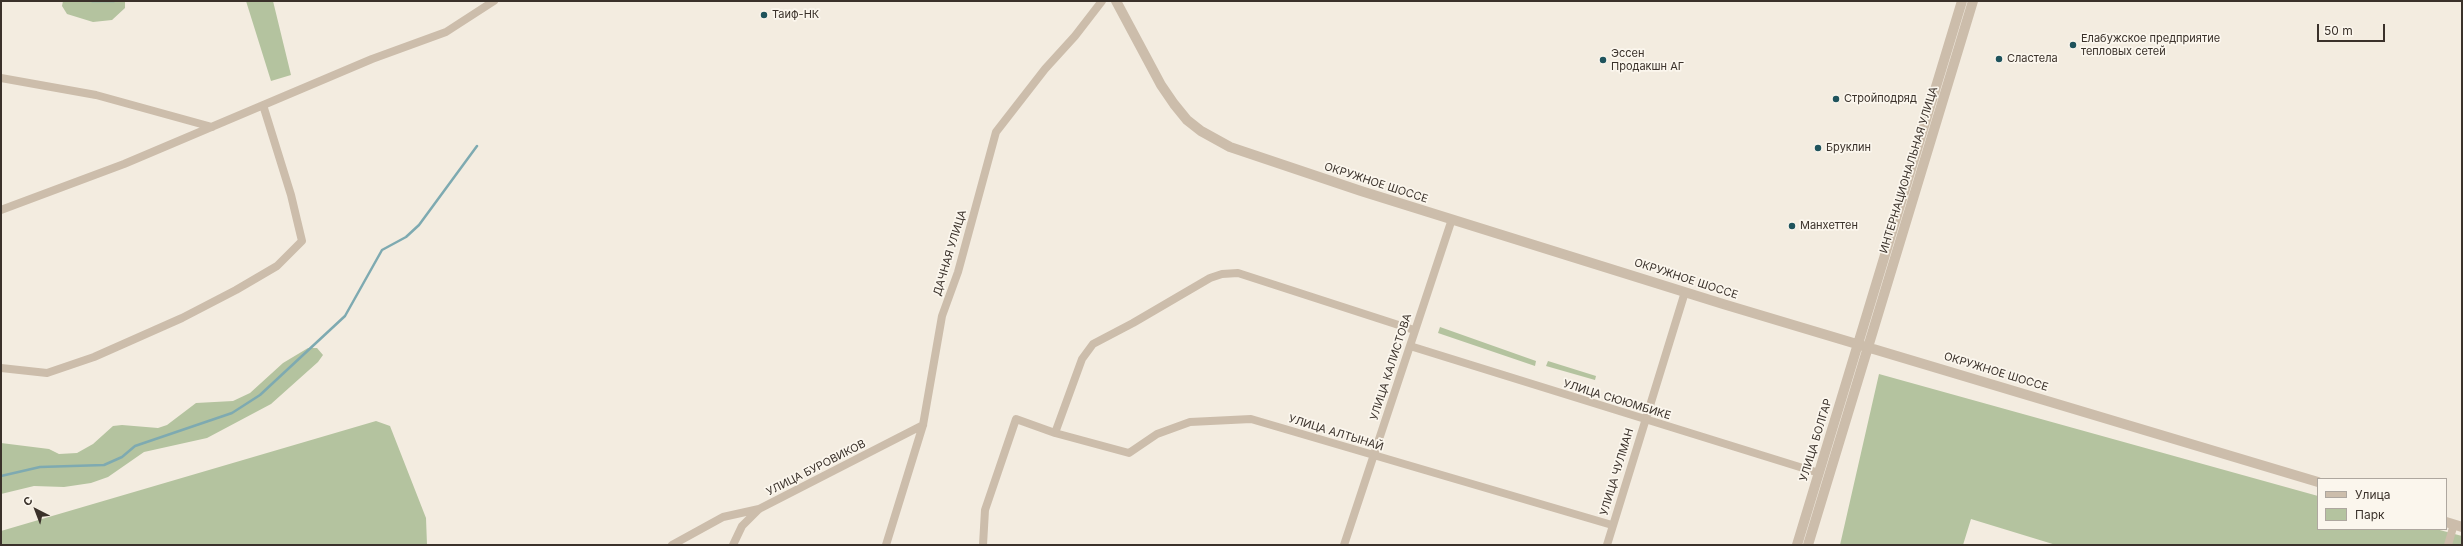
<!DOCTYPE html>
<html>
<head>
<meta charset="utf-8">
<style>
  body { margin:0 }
  #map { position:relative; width:2463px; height:546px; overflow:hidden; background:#f3ece0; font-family:Inter,sans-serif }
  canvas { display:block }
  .frame { position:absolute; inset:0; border:2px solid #3a312a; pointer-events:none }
  .legend { position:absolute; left:2317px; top:478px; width:130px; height:52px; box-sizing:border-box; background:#fbf6ed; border:1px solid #aea79f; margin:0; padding:5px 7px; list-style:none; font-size:12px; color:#3a312a }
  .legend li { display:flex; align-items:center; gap:8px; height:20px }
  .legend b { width:20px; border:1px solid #aea79f }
  .north { position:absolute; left:16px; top:490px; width:40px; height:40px; -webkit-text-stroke:3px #fbf6ed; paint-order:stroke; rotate:318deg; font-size:11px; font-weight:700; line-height:16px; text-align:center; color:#3a312a }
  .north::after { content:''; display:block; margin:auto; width:14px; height:18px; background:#3a312a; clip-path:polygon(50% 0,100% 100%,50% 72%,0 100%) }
  .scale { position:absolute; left:2317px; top:24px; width:68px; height:18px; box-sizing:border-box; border:2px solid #3a312a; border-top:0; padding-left:5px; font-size:12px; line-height:14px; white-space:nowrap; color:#3a312a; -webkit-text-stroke:3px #fbf6ed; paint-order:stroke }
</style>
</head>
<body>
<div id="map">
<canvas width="2463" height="546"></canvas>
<div class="frame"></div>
<ul class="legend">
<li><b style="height:5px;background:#ccbdab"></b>Улица</li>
<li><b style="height:11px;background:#b4c39f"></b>Парк</li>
</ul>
<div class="north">С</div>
<div class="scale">50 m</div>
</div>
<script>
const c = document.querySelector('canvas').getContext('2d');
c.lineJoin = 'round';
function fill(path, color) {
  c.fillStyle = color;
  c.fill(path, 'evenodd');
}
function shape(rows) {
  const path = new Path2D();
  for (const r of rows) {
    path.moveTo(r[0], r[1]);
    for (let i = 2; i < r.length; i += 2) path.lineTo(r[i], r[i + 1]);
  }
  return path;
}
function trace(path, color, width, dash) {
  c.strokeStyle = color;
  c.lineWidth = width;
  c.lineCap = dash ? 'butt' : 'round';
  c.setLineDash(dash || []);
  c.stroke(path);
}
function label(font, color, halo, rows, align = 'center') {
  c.font = font + ' Inter,sans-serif';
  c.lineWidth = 3.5;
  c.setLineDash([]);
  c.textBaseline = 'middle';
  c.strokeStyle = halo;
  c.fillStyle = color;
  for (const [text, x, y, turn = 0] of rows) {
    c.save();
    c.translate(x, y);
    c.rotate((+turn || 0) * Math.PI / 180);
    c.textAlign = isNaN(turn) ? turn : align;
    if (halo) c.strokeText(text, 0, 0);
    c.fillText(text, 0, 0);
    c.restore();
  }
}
fill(shape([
  [63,1,125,1,125,8,112,20,93,22,67,14,62,6],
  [246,1,273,1,291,75,271,81],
  [1440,327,1536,361,1535,366,1438,333],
  [308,348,317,348,323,355,318,362,271,404,207,438,144,452,108,477,91,483,64,487,34,486,1,494,1,443,49,449,59,454,77,453,93,444,113,426,122,425,158,428,167,425,196,403,233,401,250,393,283,363],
  [1548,361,1596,376,1595,380,1546,366],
  [1879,374,2318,496,2318,529,2436,529,2462,536,2462,545,2056,545,1971,519,1963,545,1840,545],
  [376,421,390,426,426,518,427,545,1,545,1,531]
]), '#b4c39f');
trace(shape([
  [92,1,114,1],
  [1,476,40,467,104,465,122,457,135,446,232,413,260,395,345,316,382,250,406,237,419,225,477,146]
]), '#7eaab1', 2.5);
trace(shape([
  [1,78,96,95,212,127],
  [1,210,124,164,372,59,446,32,494,1],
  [1410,346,1819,473],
  [1,368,47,373,94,357,182,318,236,290,277,266,302,241,291,195,263,105],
  [1055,433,1129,453,1157,434,1190,422,1251,419,1612,525],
  [672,545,723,517,759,509],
  [733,545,742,526,759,509,923,425],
  [886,545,923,425,942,316,958,272,996,132,1045,69,1075,36,1102,1],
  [983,545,985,510,1016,419,1055,433,1082,359,1093,344,1133,323,1210,278,1222,274,1238,273,1414,330],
  [1344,545,1452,219],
  [1607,545,1685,292],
  [2448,545,2454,524]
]), '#ccbdab', 8);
trace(shape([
  [1116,1,1161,85,1174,104,1187,120,1201,131,1230,147,1361,191,1723,304,2318,482],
  [2446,522,2462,527],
  [1797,545,1962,1],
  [1808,545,1973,1]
]), '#ccbdab', 10);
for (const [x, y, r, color] of [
  [764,15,4,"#1f535c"],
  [2073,45,4,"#1f535c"],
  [1999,59,4,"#1f535c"],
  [1603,60,4,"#1f535c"],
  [1836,99,4,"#1f535c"],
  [1818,148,4,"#1f535c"],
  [1792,226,4,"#1f535c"]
]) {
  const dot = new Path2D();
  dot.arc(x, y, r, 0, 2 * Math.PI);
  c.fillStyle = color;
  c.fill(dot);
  trace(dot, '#fbf6ed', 1.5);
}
label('11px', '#3a312a', '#fbf6ed', [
  ["Таиф-НК",772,15],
  ["Елабужское предприятие",2081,39],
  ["тепловых сетей",2081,52],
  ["Эссен",1611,54],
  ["Продакшн АГ",1611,67],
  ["Сластела",2007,59],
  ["Стройподряд",1844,99],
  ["Бруклин",1826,148],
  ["Манхеттен",1800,226]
], 'left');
label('11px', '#3a312a', '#fbf6ed', [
  ["ИНТЕРНАЦИОНАЛЬНАЯ УЛИЦА",1909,170,-73],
  ["ОКРУЖНОЕ ШОССЕ",1376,183,18],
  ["ДАЧНАЯ УЛИЦА",950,253,-73],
  ["ОКРУЖНОЕ ШОССЕ",1686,279,18],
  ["УЛИЦА КАЛИСТОВА",1391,367,-72],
  ["ОКРУЖНОЕ ШОССЕ",1996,372,17],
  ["УЛИЦА СЮЮМБИКЕ",1617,400,17],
  ["УЛИЦА АЛТЫНАЙ",1336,433,17],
  ["УЛИЦА БОЛГАР",1816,440,-73],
  ["УЛИЦА БУРОВИКОВ",816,468,-27],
  ["УЛИЦА ЧУЛМАН",1617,472,-73]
]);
</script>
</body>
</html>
